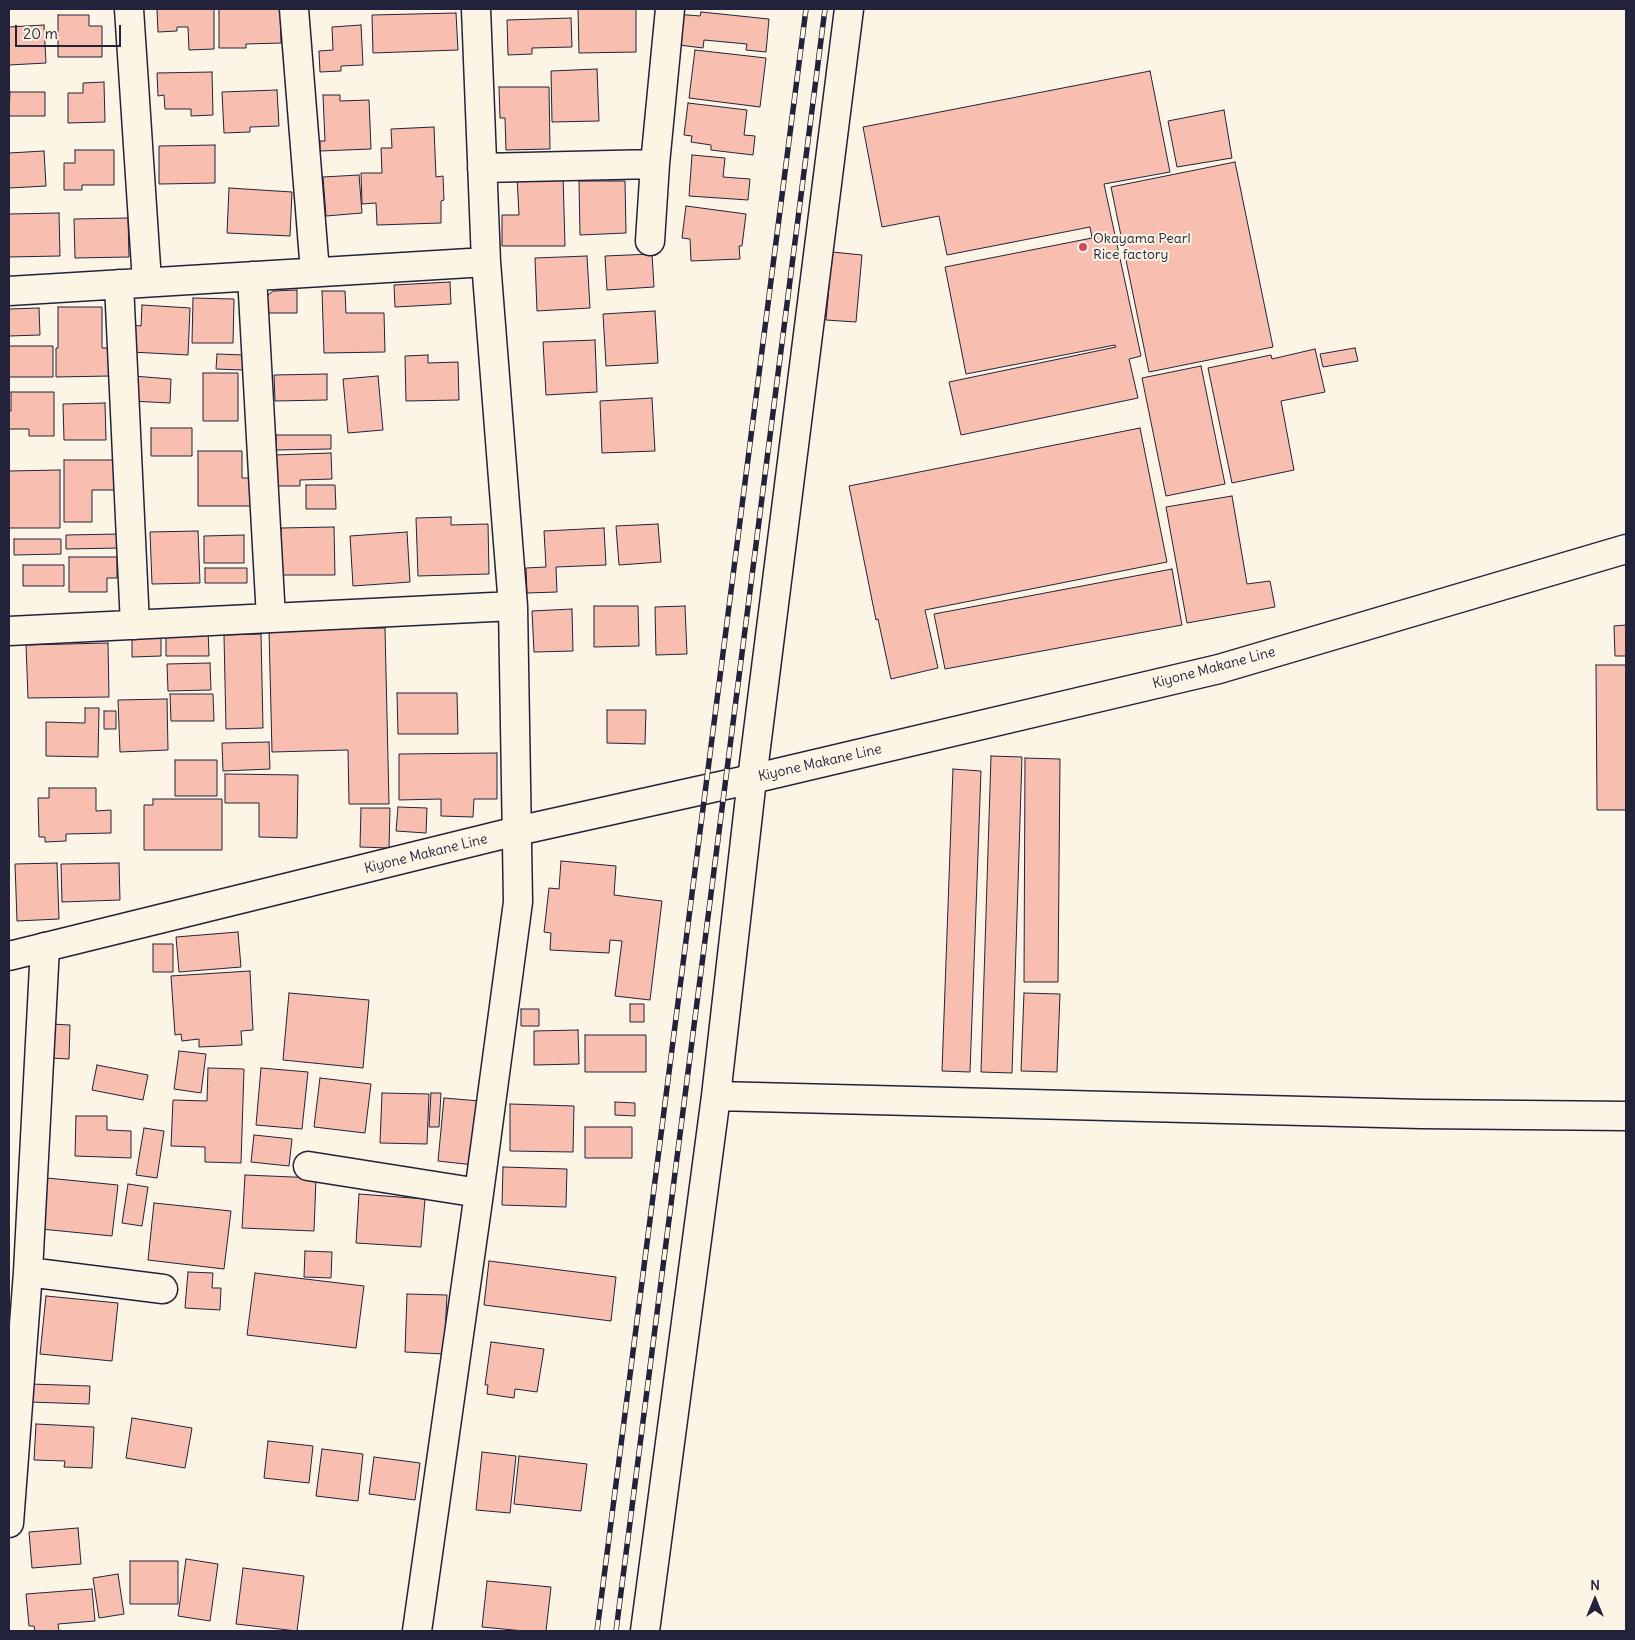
<!DOCTYPE html>
<html>
<head>
<meta charset="utf-8">
<style>
  body { margin:0 }
  #map { position:relative; width:1635px; height:1640px; overflow:hidden; background:#fcf5e5; font-family:Delius,sans-serif }
  canvas { display:block }
  .frame { position:absolute; inset:0; border:10px solid #22223b; pointer-events:none }
  .north { position:absolute; left:1570px; top:1575px; width:50px; height:50px; -webkit-text-stroke:4px #fcf5e5; paint-order:stroke; rotate:0deg; font-size:14px; font-weight:700; line-height:20px; text-align:center; color:#22223b }
  .north::after { content:''; display:block; margin:auto; width:18px; height:22px; background:#22223b; clip-path:polygon(50% 0,100% 100%,50% 72%,0 100%) }
  .scale { position:absolute; left:15px; top:25px; width:106px; height:22px; box-sizing:border-box; border:2px solid #22223b; border-top:0; padding-left:6px; font-size:15px; line-height:18px; white-space:nowrap; color:#22223b; -webkit-text-stroke:4px #fcf5e5; paint-order:stroke }
</style>
</head>
<body>
<div id="map">
<canvas width="1635" height="1640"></canvas>
<div class="frame"></div>
<div class="north">N</div>
<div class="scale">20 m</div>
</div>
<script>
const c = document.querySelector('canvas').getContext('2d');
c.lineJoin = 'round';
function fill(path, color) {
  c.fillStyle = color;
  c.fill(path, 'evenodd');
}
function shape(rows) {
  const path = new Path2D();
  for (const r of rows) {
    path.moveTo(r[0], r[1]);
    for (let i = 2; i < r.length; i += 2) path.lineTo(r[i], r[i + 1]);
  }
  return path;
}
function trace(path, color, width, dash) {
  c.strokeStyle = color;
  c.lineWidth = width;
  c.lineCap = dash ? 'butt' : 'round';
  c.setLineDash(dash || []);
  c.stroke(path);
}
function label(font, color, halo, rows, align = 'center') {
  c.font = font + ' Delius,sans-serif';
  c.lineWidth = 4;
  c.setLineDash([]);
  c.textBaseline = 'middle';
  c.strokeStyle = halo;
  c.fillStyle = color;
  for (const [text, x, y, turn = 0] of rows) {
    c.save();
    c.translate(x, y);
    c.rotate((+turn || 0) * Math.PI / 180);
    c.textAlign = isNaN(turn) ? turn : align;
    if (halo) c.strokeText(text, 0, 0);
    c.fillText(text, 0, 0);
    c.restore();
  }
}
const building = shape([
  [157,9,214,9,214,49,189,50,188,27,177,27,177,31,158,32,157,9],
  [219,9,280,9,281,43,246,44,246,48,219,48,219,9],
  [578,9,636,9,636,52,579,53,578,9],
  [701,12,769,19,766,52,746,50,747,44,704,40,703,48,671,44,675,14,700,16,701,12],
  [456,13,458,50,373,53,372,15,456,13],
  [58,15,89,15,89,26,102,26,102,57,58,57,58,15],
  [571,18,572,47,532,48,532,54,508,55,507,20,571,18],
  [44,25,46,63,9,65,9,27,44,25],
  [361,25,363,65,341,66,341,71,320,72,319,51,333,50,332,27,361,25],
  [695,50,766,58,760,107,689,98,695,50],
  [597,69,599,121,552,122,551,71,597,69],
  [1150,71,1170,172,1104,184,1141,356,1129,359,1138,398,961,435,949,382,1116,347,1115,345,966,374,945,267,1092,238,1090,227,947,255,939,216,882,227,863,127,1150,71],
  [212,72,213,115,191,116,191,109,165,109,164,95,158,96,157,73,212,72],
  [104,82,105,122,68,123,68,93,83,93,83,83,104,82],
  [499,87,549,87,550,149,506,150,505,118,500,118,499,87],
  [277,90,279,126,250,127,250,132,224,133,222,92,277,90],
  [10,92,45,92,45,116,9,116,10,92],
  [323,95,340,95,340,101,369,100,371,149,320,151,320,141,325,141,323,95],
  [688,103,747,110,744,135,755,136,753,155,711,150,711,145,691,142,692,136,684,135,688,103],
  [1224,110,1232,158,1177,167,1168,121,1224,110],
  [434,127,436,177,443,176,444,200,441,201,441,223,377,225,376,203,362,204,361,173,382,173,381,148,392,148,391,129,434,127],
  [215,145,215,183,159,184,159,146,215,145],
  [75,150,114,150,114,185,82,185,82,190,64,190,64,163,75,163,75,150],
  [44,151,46,186,9,188,9,153,44,151],
  [692,155,725,158,723,177,750,179,748,200,689,196,692,155],
  [1235,162,1273,347,1149,372,1111,187,1235,162],
  [359,175,362,213,326,216,323,177,359,175],
  [563,175,565,246,502,246,502,215,519,215,517,177,563,175],
  [579,181,625,181,626,233,580,235,579,181],
  [229,188,292,192,290,236,227,233,229,188],
  [686,206,746,214,742,246,739,246,740,259,691,261,690,239,682,238,686,206],
  [59,213,60,256,9,257,9,214,59,213],
  [128,218,129,257,75,258,74,219,128,218],
  [832,252,862,255,856,322,826,320,832,252],
  [652,254,654,287,607,290,605,256,652,254],
  [587,256,590,308,537,311,535,258,587,256],
  [450,282,451,304,395,307,394,285,450,282],
  [297,290,297,313,262,313,261,301,273,291,297,290],
  [322,291,345,291,346,313,384,313,385,352,324,353,322,291],
  [193,298,234,299,233,343,192,343,193,298],
  [142,305,190,308,188,355,131,352,132,325,141,326,142,305],
  [58,307,102,307,102,348,110,348,110,376,56,377,56,348,58,348,58,307],
  [39,308,40,335,9,336,9,309,39,308],
  [655,311,658,363,606,366,603,314,655,311],
  [595,340,597,392,546,395,543,342,595,340],
  [9,346,53,346,53,377,9,377,9,346],
  [1355,348,1358,361,1323,367,1320,354,1355,348],
  [1315,349,1325,392,1281,401,1294,470,1232,483,1208,368,1271,355,1272,359,1315,349],
  [217,354,244,355,244,370,216,369,217,354],
  [428,355,428,363,458,362,459,400,406,401,405,356,428,355],
  [1201,366,1225,484,1166,496,1142,378,1201,366],
  [203,373,238,373,238,421,203,421,203,373],
  [327,374,327,400,275,401,274,375,327,374],
  [133,376,171,379,170,403,131,401,133,376],
  [378,376,383,430,348,433,343,379,378,376],
  [11,392,54,392,54,436,29,436,29,429,9,429,9,411,11,411,11,392],
  [652,398,655,451,602,453,600,401,652,398],
  [105,403,106,440,64,440,63,404,105,403],
  [151,428,192,428,192,456,151,456,151,428],
  [1140,428,1167,562,925,610,938,668,891,679,878,619,876,620,849,486,1140,428],
  [276,435,331,435,331,449,276,450,276,435],
  [198,451,242,451,242,478,251,478,251,506,198,506,198,451],
  [331,453,332,479,300,480,300,486,276,486,275,455,331,453],
  [64,460,114,460,114,490,92,490,92,522,64,522,64,460],
  [60,470,60,528,9,528,9,471,60,470],
  [306,485,335,485,336,509,306,509,306,485],
  [1232,496,1247,584,1270,581,1275,607,1187,623,1166,507,1232,496],
  [451,517,451,525,488,524,489,574,418,576,416,518,451,517],
  [658,524,661,562,619,565,616,526,658,524],
  [334,527,335,575,281,575,281,528,334,527],
  [604,528,606,565,556,567,557,592,527,593,526,568,546,567,544,531,604,528],
  [198,531,200,583,152,584,150,532,198,531],
  [407,532,410,582,353,586,350,536,407,532],
  [120,534,121,548,66,549,66,535,120,534],
  [244,535,244,563,204,563,204,536,244,535],
  [14,539,61,539,61,554,14,555,14,539],
  [69,557,117,557,117,578,107,578,107,592,69,592,69,557],
  [23,565,64,565,64,586,23,586,23,565],
  [205,568,247,568,247,583,205,583,205,568],
  [1172,569,1182,625,945,669,934,614,1172,569],
  [594,606,638,606,639,646,594,647,594,606],
  [685,606,687,654,656,655,655,607,685,606],
  [572,609,573,651,534,652,532,611,572,609],
  [1626,625,1626,656,1615,656,1614,626,1626,625],
  [385,628,389,804,349,804,348,750,272,752,269,630,385,628],
  [166,629,208,629,209,656,166,656,166,629],
  [261,634,263,728,226,729,224,635,261,634],
  [132,635,161,635,161,656,132,657,132,635],
  [108,643,109,697,28,698,26,645,108,643],
  [210,663,211,690,168,691,167,664,210,663],
  [1596,665,1626,665,1626,810,1597,810,1596,665],
  [397,693,457,693,458,734,398,734,397,693],
  [170,694,213,694,214,721,171,721,170,694],
  [167,699,168,750,120,752,118,700,167,699],
  [85,708,99,708,98,757,46,756,46,722,85,723,85,708],
  [607,710,646,710,645,744,607,743,607,710],
  [104,711,116,711,116,729,104,729,104,711],
  [269,742,270,769,223,771,222,743,269,742],
  [497,753,497,799,474,799,473,817,441,816,441,799,399,800,399,754,497,753],
  [991,756,1022,757,1012,1073,981,1072,991,756],
  [1025,758,1060,759,1058,982,1024,982,1025,758],
  [175,760,217,760,217,796,175,796,175,760],
  [953,769,981,771,970,1072,942,1071,953,769],
  [225,774,298,775,297,838,259,837,259,803,225,803,225,774],
  [49,788,96,788,96,811,111,810,111,833,66,834,66,841,45,842,45,837,39,837,38,798,49,798,49,788],
  [153,799,222,799,222,850,144,850,144,805,153,805,153,799],
  [398,807,427,808,426,833,396,831,398,807],
  [361,808,390,808,389,848,360,847,361,808],
  [561,861,616,866,614,895,662,901,650,1000,615,996,622,941,610,940,609,953,550,950,551,933,544,932,549,888,559,889,561,861],
  [57,863,59,919,17,921,15,864,57,863],
  [119,863,120,900,62,902,61,864,119,863],
  [238,932,241,967,179,972,176,937,238,932],
  [153,944,173,944,173,972,153,972,153,944],
  [250,971,253,1030,241,1031,242,1045,199,1047,199,1039,182,1041,181,1034,175,1035,171,976,250,971],
  [289,993,369,1000,363,1068,283,1060,289,993],
  [1024,993,1060,994,1057,1072,1021,1071,1024,993],
  [630,1004,644,1004,644,1022,630,1022,630,1004],
  [521,1009,539,1009,539,1026,521,1026,521,1009],
  [51,1024,70,1025,69,1059,50,1058,51,1024],
  [578,1030,579,1064,534,1065,534,1031,578,1030],
  [585,1035,646,1035,646,1072,585,1072,585,1035],
  [179,1051,206,1054,201,1093,174,1089,179,1051],
  [97,1065,148,1075,143,1100,92,1090,97,1065],
  [208,1068,244,1069,241,1163,205,1162,205,1147,171,1146,173,1100,207,1101,208,1068],
  [261,1068,308,1072,302,1129,256,1125,261,1068],
  [320,1078,371,1084,365,1133,314,1127,320,1078],
  [382,1093,429,1094,427,1144,380,1143,382,1093],
  [431,1093,441,1093,439,1127,429,1127,431,1093],
  [444,1098,480,1101,474,1165,438,1161,444,1098],
  [615,1102,635,1103,635,1116,615,1115,615,1102],
  [510,1104,574,1106,573,1152,510,1151,510,1104],
  [76,1116,107,1116,107,1130,131,1131,131,1158,75,1156,76,1116],
  [585,1127,632,1127,632,1158,585,1158,585,1127],
  [144,1128,164,1131,157,1178,136,1175,144,1128],
  [254,1135,292,1139,289,1166,251,1162,254,1135],
  [503,1167,567,1169,566,1207,502,1205,503,1167],
  [245,1175,316,1178,314,1231,242,1228,245,1175],
  [47,1178,118,1185,112,1236,41,1229,47,1178],
  [128,1184,148,1187,142,1226,122,1223,128,1184],
  [359,1194,425,1199,421,1247,356,1243,359,1194],
  [154,1203,231,1211,224,1269,148,1260,154,1203],
  [305,1251,332,1252,331,1278,304,1277,305,1251],
  [489,1261,616,1277,611,1321,484,1305,489,1261],
  [188,1272,213,1273,212,1288,221,1288,220,1310,185,1308,188,1272],
  [255,1273,364,1286,356,1348,247,1335,255,1273],
  [407,1294,447,1295,444,1354,405,1352,407,1294],
  [46,1296,118,1303,112,1361,40,1354,46,1296],
  [491,1342,544,1349,537,1392,515,1389,514,1398,487,1394,488,1385,485,1385,491,1342],
  [30,1384,90,1386,89,1404,29,1402,30,1384],
  [132,1418,192,1428,185,1468,126,1458,132,1418],
  [36,1424,94,1427,92,1468,64,1467,65,1461,34,1460,36,1424],
  [268,1441,313,1446,309,1483,264,1478,268,1441],
  [322,1449,363,1454,358,1501,316,1496,322,1449],
  [482,1452,516,1456,510,1513,476,1510,482,1452],
  [519,1456,587,1464,581,1511,514,1504,519,1456],
  [374,1457,420,1463,415,1500,369,1494,374,1457],
  [78,1528,81,1564,32,1568,29,1532,78,1528],
  [186,1559,218,1564,210,1621,178,1616,186,1559],
  [130,1561,178,1561,178,1604,130,1604,130,1561],
  [243,1568,304,1576,297,1631,236,1624,243,1568],
  [118,1574,124,1614,99,1618,93,1578,118,1574],
  [487,1581,551,1587,546,1631,524,1631,482,1627,487,1581],
  [92,1589,95,1621,58,1624,59,1631,35,1631,34,1626,29,1626,26,1594,92,1589]
]);
fill(building, '#f8bfb0');
trace(building, '#22223b', 1);
const minor = shape([
  [129,9,147,282],
  [294,9,315,272],
  [482,168,655,164],
  [650,241,655,164,670,9],
  [252,276,271,618],
  [119,284,135,625],
  [9,291,486,262],
  [9,631,513,606],
  [716,1096,1421,1114,1626,1116],
  [308,1166,479,1193],
  [28,1272,163,1289],
  [9,1523,28,1272,45,947],
  [417,1631,479,1193,518,902,513,606,486,262,476,9],
  [645,1631,716,1096,752,779,849,9]
]);
const major = shape([
  [9,956,517,831,752,779,1219,669,1626,549]
]);
trace(minor, '#22223b', 31);
trace(major, '#22223b', 31);
trace(minor, '#fcf5e5', 28);
trace(major, '#fcf5e5', 28);
const rail = shape([
  [597,1631,806,9],
  [616,1631,825,9]
]);
trace(rail, '#22223b', 5.5);
trace(rail, '#fcf5e5', 4, [11]);
for (const [x, y, r, color] of [
  [1083,247,5,"#d1495b"]
]) {
  const dot = new Path2D();
  dot.arc(x, y, r, 0, 2 * Math.PI);
  c.fillStyle = color;
  c.fill(dot);
  trace(dot, '#fcf5e5', 2);
}
label('14px', '#22223b', '#fcf5e5', [
  ["Okayama Pearl",1093,239],
  ["Rice factory",1093,255]
], 'left');
label('14px', '#22223b', '#fcf5e5', [
  ["Kiyone Makane Line",1214,668,-15],
  ["Kiyone Makane Line",820,763,-13],
  ["Kiyone Makane Line",426,854,-14]
]);
</script>
</body>
</html>
